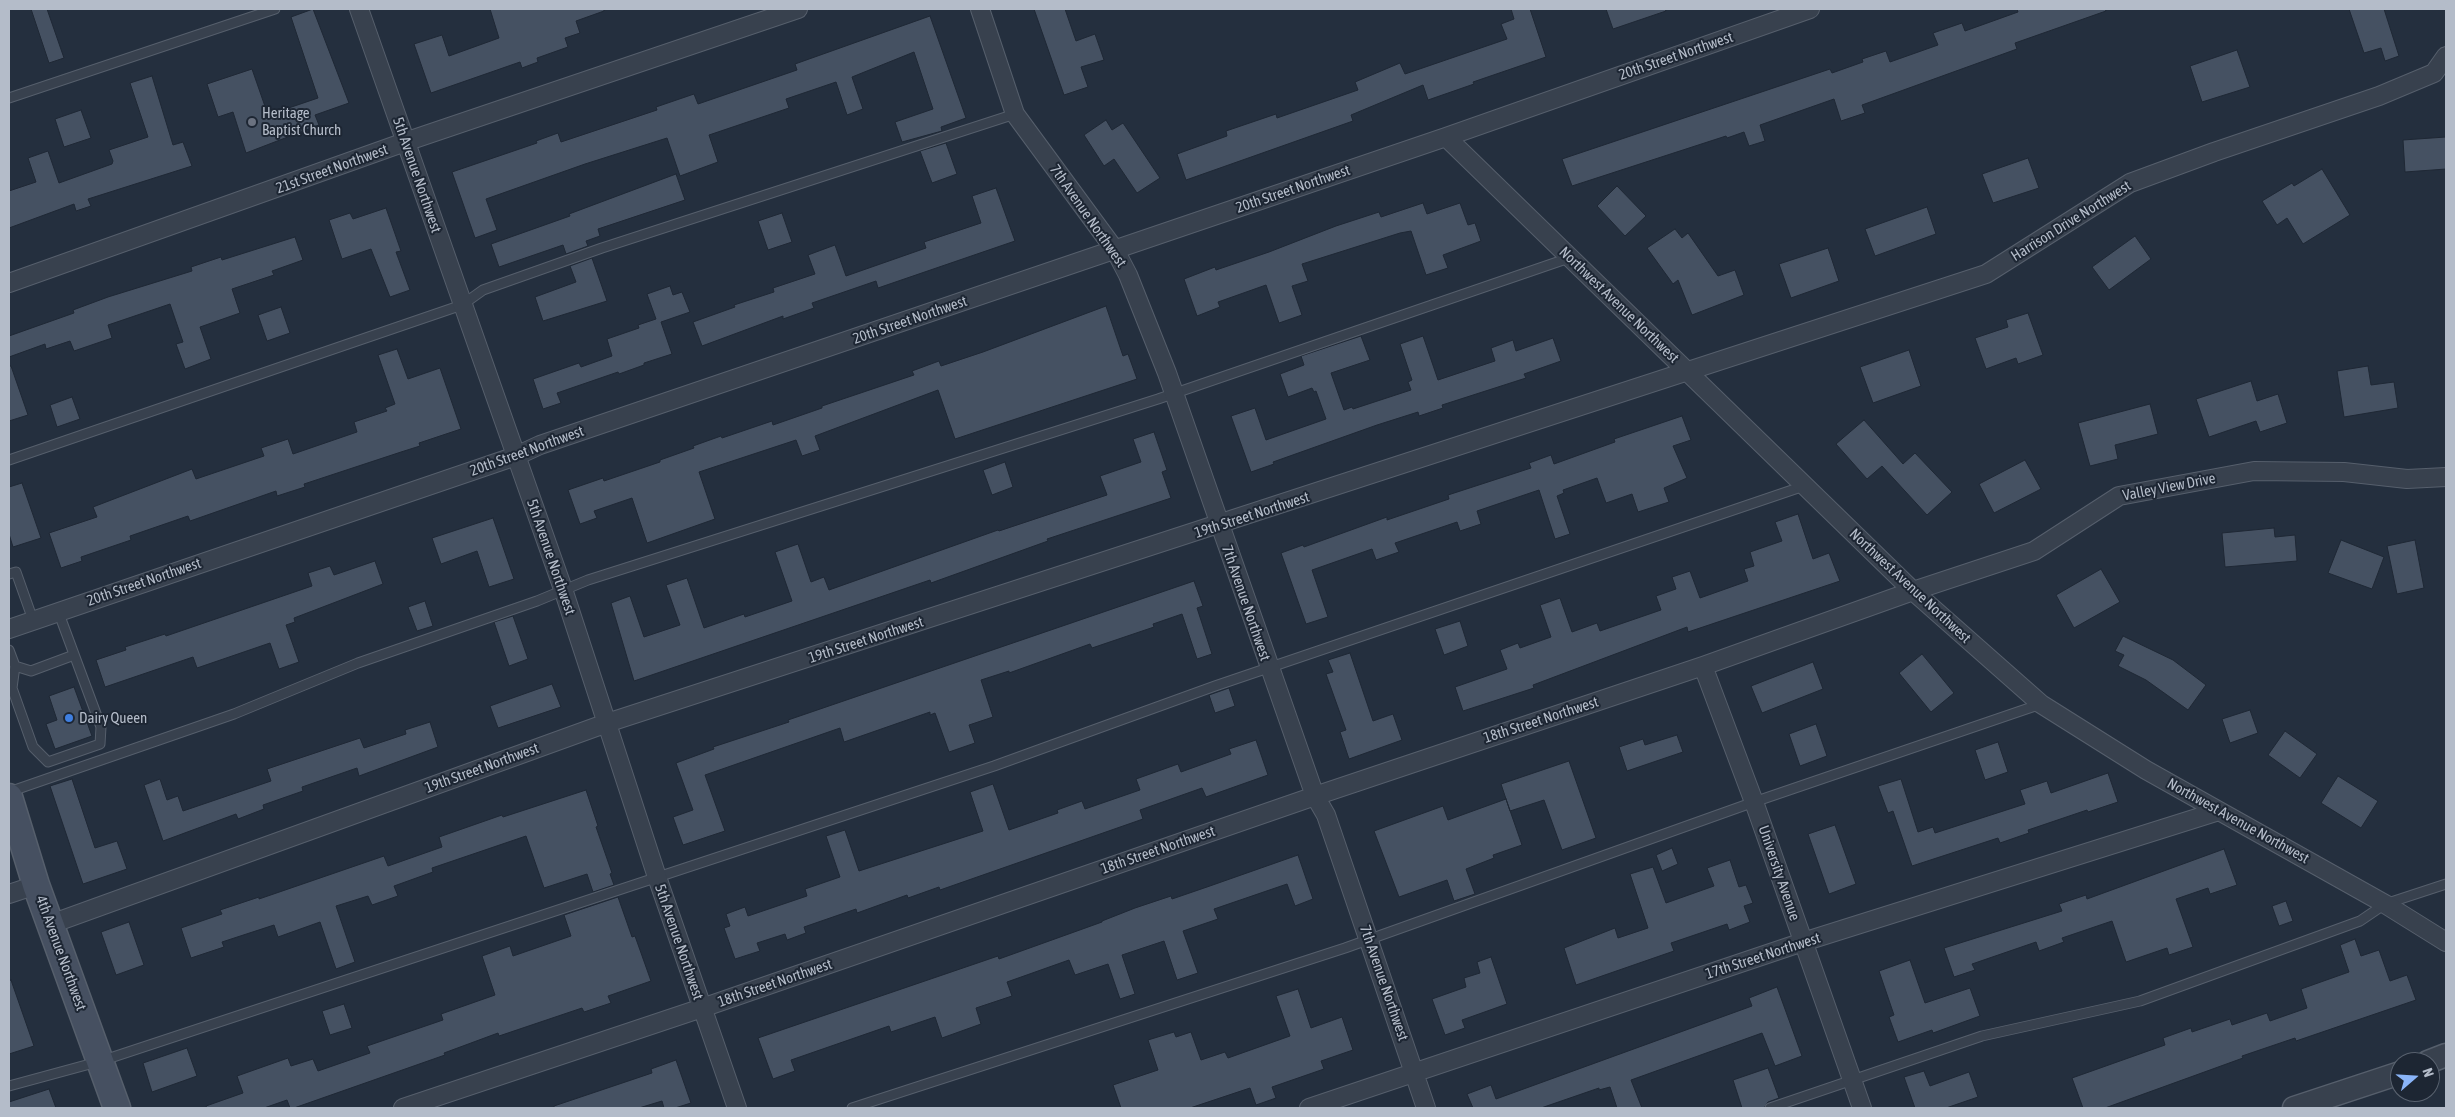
<!DOCTYPE html>
<html>
<head>
<meta charset="utf-8">
<style>
  body { margin:0 }
  #map { position:relative; width:2455px; height:1117px; overflow:hidden; background:#242f3e; font-family:"Asap Condensed",sans-serif }
  canvas { display:block }
  .frame { position:absolute; inset:0; border:10px solid #b4bcc9; pointer-events:none }
  .north { position:absolute; left:2390px; top:1052px; width:50px; height:50px; box-sizing:border-box; background:#1d2633; border:1px solid #59626f; border-radius:50%; rotate:71deg; font-size:14px; font-weight:700; line-height:20px; text-align:center; color:#b4bcc9 }
  .north::after { content:''; display:block; margin:auto; width:18px; height:22px; background:#8ab4f8; clip-path:polygon(50% 0,100% 100%,50% 72%,0 100%) }
</style>
</head>
<body>
<div id="map">
<canvas width="2455" height="1117"></canvas>
<div class="frame"></div>
<div class="north">N</div>
</div>
<script>
const c = document.querySelector('canvas').getContext('2d');
c.lineJoin = 'round';
function fill(path, color) {
  c.fillStyle = color;
  c.fill(path, 'evenodd');
}
function shape(rows) {
  const path = new Path2D();
  for (const r of rows) {
    path.moveTo(r[0], r[1]);
    for (let i = 2; i < r.length; i += 2) path.lineTo(r[i], r[i + 1]);
  }
  return path;
}
function trace(path, color, width, dash) {
  c.strokeStyle = color;
  c.lineWidth = width;
  c.lineCap = dash ? 'butt' : 'round';
  c.setLineDash(dash || []);
  c.stroke(path);
}
function label(font, color, halo, rows, align = 'center') {
  c.font = font + ' "Asap Condensed",sans-serif';
  c.lineWidth = 4;
  c.setLineDash([]);
  c.textBaseline = 'middle';
  c.strokeStyle = halo;
  c.fillStyle = color;
  for (const [text, x, y, turn = 0] of rows) {
    c.save();
    c.translate(x, y);
    c.rotate((+turn || 0) * Math.PI / 180);
    c.textAlign = isNaN(turn) ? turn : align;
    if (halo) c.strokeText(text, 0, 0);
    c.fillText(text, 0, 0);
    c.restore();
  }
}
const building = shape([
  [31,9,47,9,64,58,49,63,31,9],
  [313,9,349,103,315,115,319,125,246,153,233,112,218,117,207,84,252,69,268,115,318,98,291,17,313,9],
  [490,9,604,9,604,11,576,21,580,33,565,38,568,47,537,58,538,62,522,68,520,62,431,93,414,44,442,35,449,56,499,38,490,9],
  [1034,9,1065,9,1076,41,1095,34,1104,60,1081,67,1088,87,1064,95,1034,9],
  [1511,9,1530,9,1546,57,1473,82,1474,84,1428,100,1423,85,1351,115,1353,121,1186,180,1177,154,1227,136,1226,131,1276,114,1277,118,1358,90,1355,82,1400,63,1405,74,1507,39,1501,24,1514,19,1511,9],
  [1606,9,1665,9,1666,11,1613,29,1606,9],
  [2017,9,2105,9,2106,11,2015,43,2017,49,1862,105,1865,113,1841,121,1834,99,1760,125,1765,141,1749,146,1744,132,1727,138,1726,136,1572,186,1562,159,1830,69,1832,73,1863,62,1862,59,1886,51,1890,62,1938,45,1933,33,1962,23,1965,31,2018,12,2017,9],
  [2349,9,2384,9,2399,56,2385,61,2381,48,2364,53,2349,9],
  [930,16,966,118,941,127,942,131,902,142,895,122,933,109,914,52,852,77,863,109,847,115,836,82,786,99,789,108,709,135,718,162,680,176,667,138,585,164,486,199,497,230,475,238,452,172,537,143,536,141,558,133,561,142,657,110,656,107,694,94,698,104,797,70,795,64,930,16],
  [2237,50,2250,87,2202,102,2190,66,2237,50],
  [152,76,173,145,183,142,192,166,88,199,91,206,76,211,74,204,9,228,9,191,36,182,28,158,48,151,59,183,112,164,113,161,109,150,148,137,130,83,152,76],
  [81,110,91,138,64,147,55,119,81,110],
  [1106,120,1112,130,1123,123,1160,178,1137,193,1114,159,1104,166,1084,135,1106,120],
  [2446,137,2446,169,2405,172,2403,140,2446,137],
  [946,143,957,174,932,183,920,151,946,143],
  [2028,158,2039,188,1993,203,1982,174,2028,158],
  [2322,169,2350,215,2303,244,2287,218,2277,225,2262,201,2292,183,2294,186,2322,169],
  [676,174,685,200,598,229,600,236,586,241,588,246,566,254,563,245,499,267,491,244,570,216,569,214,676,174],
  [1617,186,1646,216,1625,236,1597,206,1617,186],
  [996,188,1015,241,878,288,876,281,812,303,814,308,783,319,783,316,702,346,693,322,735,307,734,305,774,292,773,288,815,274,808,255,835,245,846,276,926,248,924,242,981,223,972,196,996,188],
  [1423,203,1427,214,1460,203,1468,225,1475,223,1481,241,1443,255,1448,268,1426,275,1411,231,1400,233,1302,264,1308,281,1292,286,1302,315,1279,323,1266,285,1218,302,1220,307,1197,316,1184,279,1215,267,1216,270,1269,252,1336,226,1379,212,1381,217,1423,203],
  [1927,207,1936,234,1875,256,1865,229,1927,207],
  [386,208,401,251,396,252,410,290,390,297,371,249,342,259,329,220,350,213,353,219,386,208],
  [782,213,792,242,768,250,758,221,782,213],
  [1675,229,1682,238,1688,233,1718,276,1735,270,1744,295,1692,315,1678,280,1673,284,1647,248,1675,229],
  [2135,236,2151,259,2109,290,2092,267,2135,236],
  [295,237,303,260,272,271,274,275,232,289,240,313,200,327,211,359,185,369,176,344,183,342,170,304,108,325,112,338,74,351,70,341,46,349,45,344,9,357,9,336,74,313,73,310,108,297,192,271,191,267,221,257,222,260,295,237],
  [1828,248,1839,281,1791,298,1779,264,1828,248],
  [592,258,607,301,543,321,535,297,576,282,570,266,592,258],
  [670,286,673,295,682,292,690,312,661,322,672,354,644,363,644,365,619,374,618,372,557,393,561,403,543,409,533,379,579,363,581,367,612,356,607,339,639,328,638,325,656,319,647,294,670,286],
  [1106,306,1123,356,1128,354,1137,379,955,439,938,390,815,436,820,450,802,456,796,440,699,472,715,519,647,543,632,498,594,511,597,518,580,524,568,490,603,478,604,481,660,462,660,460,694,448,693,446,721,436,722,438,772,421,773,425,822,408,822,406,914,375,912,371,939,361,941,366,983,352,1106,306],
  [281,307,290,333,267,341,258,315,281,307],
  [2028,313,2043,355,2018,364,2016,358,1986,369,1975,338,2008,327,2006,320,2028,313],
  [1361,336,1370,360,1331,373,1344,410,1352,407,1353,409,1411,390,1408,382,1412,380,1400,344,1423,336,1438,380,1495,361,1491,348,1513,340,1516,351,1553,338,1561,361,1524,374,1526,378,1442,405,1443,408,1419,416,1418,412,1377,425,1273,462,1274,464,1251,472,1231,416,1255,408,1266,440,1326,419,1316,391,1314,392,1312,388,1288,397,1280,374,1304,365,1301,356,1361,336],
  [397,349,408,379,440,368,461,429,419,443,420,446,401,452,304,484,305,487,277,496,276,491,190,521,188,516,130,536,131,540,81,557,82,561,61,568,49,533,97,517,93,507,192,469,196,479,264,456,261,448,288,439,293,454,357,432,354,422,387,411,385,408,395,404,378,355,397,349],
  [1909,350,1921,386,1873,403,1860,367,1909,350],
  [9,366,11,366,28,415,9,421,9,366],
  [2368,366,2371,385,2394,382,2398,408,2344,417,2337,371,2368,366],
  [2251,381,2257,401,2278,394,2287,423,2260,432,2256,421,2209,437,2196,399,2251,381],
  [72,397,80,419,57,427,50,405,72,397],
  [2150,404,2158,434,2115,445,2118,459,2090,466,2078,423,2150,404],
  [1682,416,1691,440,1673,446,1687,478,1664,488,1669,502,1638,512,1632,494,1606,503,1597,478,1563,490,1564,493,1557,496,1570,534,1555,539,1539,490,1477,511,1481,524,1460,531,1457,522,1395,543,1399,552,1376,560,1372,549,1312,570,1328,617,1306,624,1281,553,1303,545,1304,547,1387,517,1387,520,1449,499,1448,495,1531,468,1529,463,1551,455,1554,464,1615,442,1614,439,1682,416],
  [1864,420,1903,464,1915,453,1952,492,1927,515,1882,466,1867,479,1836,444,1864,420],
  [1154,432,1167,470,1162,472,1171,498,1047,539,1048,541,931,583,930,580,634,681,611,603,630,596,644,637,680,625,666,585,687,578,704,628,744,614,745,617,792,601,775,552,798,544,811,582,824,577,829,590,998,530,999,531,1107,495,1100,476,1141,462,1133,439,1154,432],
  [2025,460,2041,489,1994,513,1979,484,2025,460],
  [1005,462,1013,487,992,495,983,470,1005,462],
  [22,483,41,538,13,547,9,534,9,487,22,483],
  [1798,514,1813,559,1829,553,1840,581,1688,632,1687,627,1533,685,1534,688,1463,711,1455,687,1507,669,1500,650,1518,643,1520,648,1551,637,1540,605,1560,598,1572,632,1597,623,1600,631,1661,610,1656,596,1676,589,1672,577,1690,571,1700,598,1748,581,1744,569,1754,566,1750,552,1782,541,1775,522,1798,514],
  [493,518,514,579,489,587,477,551,441,564,432,538,493,518],
  [2274,528,2275,537,2295,535,2297,561,2225,567,2222,533,2274,528],
  [2341,540,2384,557,2372,589,2328,573,2341,540],
  [2415,540,2424,588,2397,594,2387,546,2415,540],
  [375,561,383,584,294,618,295,622,286,625,299,662,279,669,270,643,197,668,193,657,105,687,96,660,126,650,125,647,165,634,166,636,312,586,308,573,330,566,334,575,375,561],
  [2101,569,2120,602,2074,628,2056,595,2101,569],
  [1194,581,1203,606,1197,608,1212,654,1197,659,1182,614,1153,624,1154,627,1092,648,1090,644,1009,673,1009,671,981,680,993,717,969,725,975,743,949,752,935,713,930,715,930,712,844,742,840,728,705,775,725,831,683,845,673,817,693,810,676,763,714,749,713,747,789,722,788,720,1194,581],
  [425,601,433,626,417,631,408,607,425,601],
  [513,616,528,659,509,666,494,622,513,616],
  [1460,621,1468,646,1444,655,1435,629,1460,621],
  [2123,636,2173,660,2206,685,2188,710,2146,680,2118,666,2124,655,2115,651,2123,636],
  [1350,653,1373,721,1393,714,1402,740,1349,759,1340,732,1346,730,1326,674,1333,672,1328,660,1350,653],
  [1922,654,1954,693,1931,712,1899,673,1922,654],
  [1813,662,1823,689,1762,713,1751,686,1813,662],
  [552,684,561,707,498,728,490,706,552,684],
  [74,687,92,736,55,749,46,724,57,720,49,696,74,687],
  [1229,688,1235,706,1215,713,1209,695,1229,688],
  [2250,710,2258,733,2230,743,2222,719,2250,710],
  [430,722,438,747,359,776,357,768,302,787,303,791,263,805,264,809,238,819,236,814,163,841,144,785,160,779,167,800,178,796,183,811,271,781,267,769,360,738,364,748,406,734,405,730,430,722],
  [1816,724,1827,756,1800,766,1789,734,1816,724],
  [2285,731,2317,754,2300,778,2268,755,2285,731],
  [1677,735,1683,752,1627,771,1619,747,1643,739,1645,745,1677,735],
  [1256,740,1268,775,1206,797,1202,788,1140,810,1143,819,940,890,939,887,908,898,907,895,857,913,856,909,804,927,806,933,787,940,785,934,757,943,760,951,735,959,724,928,730,926,726,914,745,907,748,916,807,896,805,889,840,877,826,836,845,830,859,871,983,831,970,792,993,784,1009,830,1058,813,1057,810,1082,801,1085,809,1140,790,1136,779,1178,764,1181,772,1231,754,1229,749,1256,740],
  [1998,742,2008,772,1985,780,1975,750,1998,742],
  [1569,761,1596,838,1562,850,1544,800,1510,811,1501,784,1569,761],
  [2108,773,2118,802,2088,812,2087,810,2028,830,2029,833,2000,843,1998,838,1912,866,1893,811,1888,813,1878,786,1901,779,1918,832,1933,827,1935,833,2025,804,2020,790,2047,781,2051,793,2108,773],
  [2338,776,2378,801,2361,828,2321,803,2338,776],
  [72,779,95,848,117,841,127,869,83,884,50,786,72,779],
  [586,790,598,826,596,827,612,873,610,874,614,885,593,892,587,874,544,888,526,836,432,868,433,872,394,886,398,896,372,905,368,896,336,906,355,962,336,969,320,922,278,937,274,925,222,942,224,947,191,958,181,928,222,914,220,910,259,897,259,899,384,856,388,866,442,847,439,837,502,815,503,817,586,790],
  [1506,799,1522,845,1493,855,1494,858,1466,869,1475,894,1454,901,1447,880,1399,897,1374,831,1443,806,1448,820,1506,799],
  [1835,825,1856,884,1829,894,1808,834,1835,825],
  [1672,848,1678,864,1662,871,1656,855,1672,848],
  [2224,849,2237,885,2210,894,2208,888,2176,899,2193,947,2169,955,2167,948,2126,962,2112,921,2062,938,2064,942,2039,951,2036,942,1972,964,1975,970,1954,977,1944,948,2062,911,2059,904,2086,895,2087,899,2224,849],
  [1298,855,1313,899,1295,906,1287,884,1214,909,1218,919,1183,931,1198,973,1177,980,1164,941,1122,955,1135,994,1120,999,1108,964,1075,975,1069,960,1007,982,1012,996,976,1008,981,1024,942,1038,935,1017,891,1032,889,1026,791,1060,795,1071,773,1079,758,1038,998,956,999,959,1102,922,1102,921,1135,908,1171,896,1172,899,1207,887,1298,855],
  [1730,860,1739,887,1746,885,1753,903,1744,906,1750,922,1729,930,1727,924,1671,943,1674,951,1576,985,1564,948,1615,928,1618,938,1648,928,1630,874,1653,867,1666,903,1714,886,1707,868,1730,860],
  [618,897,632,937,635,936,651,981,608,996,611,1003,584,1012,582,1008,499,1036,498,1033,444,1053,445,1055,294,1108,290,1108,287,1100,264,1108,207,1108,206,1106,243,1093,237,1076,288,1058,291,1066,313,1059,318,1071,370,1053,367,1046,443,1020,441,1014,495,995,482,956,510,946,513,956,571,936,564,915,618,897],
  [2286,901,2293,921,2279,926,2272,906,2286,901],
  [129,922,144,965,116,975,101,932,129,922],
  [2355,939,2361,956,2379,950,2390,981,2407,975,2416,1000,2296,1041,2295,1038,2242,1056,2243,1058,2105,1108,2083,1108,2072,1078,2165,1045,2163,1038,2191,1028,2192,1032,2230,1019,2232,1025,2267,1013,2270,1021,2307,1008,2301,989,2349,972,2340,945,2355,939],
  [1491,957,1507,1004,1462,1020,1465,1028,1445,1035,1432,999,1466,987,1464,978,1480,973,1477,962,1491,957],
  [1910,960,1925,1003,1970,988,1980,1016,1933,1033,1932,1030,1898,1042,1889,1017,1894,1015,1879,971,1910,960],
  [11,980,34,1046,9,1054,9,981,11,980],
  [1777,987,1802,1056,1775,1066,1762,1033,1631,1080,1642,1108,1617,1108,1610,1087,1599,1090,1599,1088,1541,1108,1473,1108,1467,1094,1491,1085,1496,1099,1752,1006,1749,998,1777,987],
  [1298,989,1311,1028,1342,1017,1353,1050,1321,1061,1324,1069,1272,1087,1276,1098,1256,1105,1250,1088,1190,1108,1121,1108,1113,1085,1158,1070,1148,1040,1174,1032,1176,1037,1191,1032,1201,1060,1225,1052,1228,1058,1290,1036,1276,996,1298,989],
  [344,1004,352,1028,330,1035,322,1011,344,1004],
  [187,1048,197,1076,152,1092,143,1063,187,1048],
  [676,1060,691,1103,675,1108,664,1108,662,1101,639,1108,554,1108,554,1106,652,1073,651,1069,676,1060],
  [1768,1068,1779,1098,1768,1102,1764,1108,1742,1108,1733,1080,1768,1068],
  [1924,1071,1930,1086,1969,1072,1978,1097,1946,1108,1915,1108,1904,1077,1924,1071],
  [49,1089,56,1108,9,1108,9,1102,49,1089]
]);
fill(building, '#455162');
trace(building, '#1f2835', 1);
const service = shape([
  [9,98,275,9],
  [9,460,462,305,483,290,602,248,1015,114],
  [9,574,16,572,33,620],
  [9,650,15,666,31,671,74,655],
  [12,688,33,747,48,762,100,744,101,727,58,611],
  [9,689,12,688,15,666],
  [9,792,234,714,358,663,537,601,588,580,1158,399,1569,258],
  [9,1086,101,1061,994,766,1215,686,1804,486],
  [852,1108,1345,948,1754,802,2041,704],
  [1770,1108,1982,1036,2140,1001,2360,921,2385,904,2446,884]
]);
const minor = shape([
  [359,9,563,589,657,877,737,1108],
  [980,9,1015,114,1115,250,1128,275,1167,373,1315,796,1326,815,1426,1108],
  [1446,137,1913,591,2041,704,2146,770,2385,904,2446,942],
  [9,283,405,142,798,9],
  [9,629,516,456,540,445,1446,137,1810,9],
  [1703,666,1754,802,1862,1108],
  [9,894,36,885],
  [51,924,607,723,1986,274,2130,183,2214,152,2379,96,2434,73,2446,56],
  [403,1108,702,1008,1315,796,1703,666,1913,591,2034,551,2119,496,2254,471,2344,472,2407,479,2446,477],
  [1309,1108,1803,942,2219,811]
]);
const tertiary = shape([
  [2428,1062,2446,1055],
  [2294,1108,2400,1073]
]);
const secondary = shape([
  [9,797,36,885,117,1108]
]);
trace(service, '#565f6c', 11);
trace(minor, '#565f6c', 20);
trace(tertiary, '#565f6c', 25);
trace(secondary, '#565f6c', 29);
trace(service, '#38414e', 9);
trace(minor, '#38414e', 18);
trace(tertiary, '#38414e', 22);
trace(secondary, '#465061', 26);
for (const [x, y, r, color] of [
  [252,122,5,"#6b7280"],
  [69,718,5,"#3f7fe0"]
]) {
  const dot = new Path2D();
  dot.arc(x, y, r, 0, 2 * Math.PI);
  c.fillStyle = color;
  c.fill(dot);
  trace(dot, '#1d2633', 2);
}
label('15px', '#b4bcc9', '#1d2633', [
  ["20th Street Northwest",1676,56,-19],
  ["21st Street Northwest",332,169,-20],
  ["5th Avenue Northwest",417,175,71],
  ["20th Street Northwest",1293,189,-19],
  ["7th Avenue Northwest",1088,216,55],
  ["Harrison Drive Northwest",2071,221,-32],
  ["Northwest Avenue Northwest",1619,305,44],
  ["20th Street Northwest",910,320,-19],
  ["20th Street Northwest",527,451,-20],
  ["Valley View Drive",2169,487,-11],
  ["19th Street Northwest",1252,515,-18],
  ["5th Avenue Northwest",551,557,71],
  ["20th Street Northwest",144,582,-19],
  ["Northwest Avenue Northwest",1910,586,43],
  ["7th Avenue Northwest",1246,603,71],
  ["19th Street Northwest",866,640,-18],
  ["18th Street Northwest",1541,720,-18],
  ["19th Street Northwest",482,768,-20],
  ["Northwest Avenue Northwest",2238,821,29],
  ["18th Street Northwest",1158,850,-19],
  ["University Avenue",1779,873,71],
  ["5th Avenue Northwest",679,942,71],
  ["4th Avenue Northwest",61,953,70],
  ["17th Street Northwest",1763,956,-18],
  ["18th Street Northwest",775,983,-19],
  ["7th Avenue Northwest",1384,983,71]
]);
label('15px', '#b4bcc9', '#1d2633', [
  ["Heritage",262,113],
  ["Baptist Church",262,130],
  ["Dairy Queen",79,718]
], 'left');
</script>
</body>
</html>
